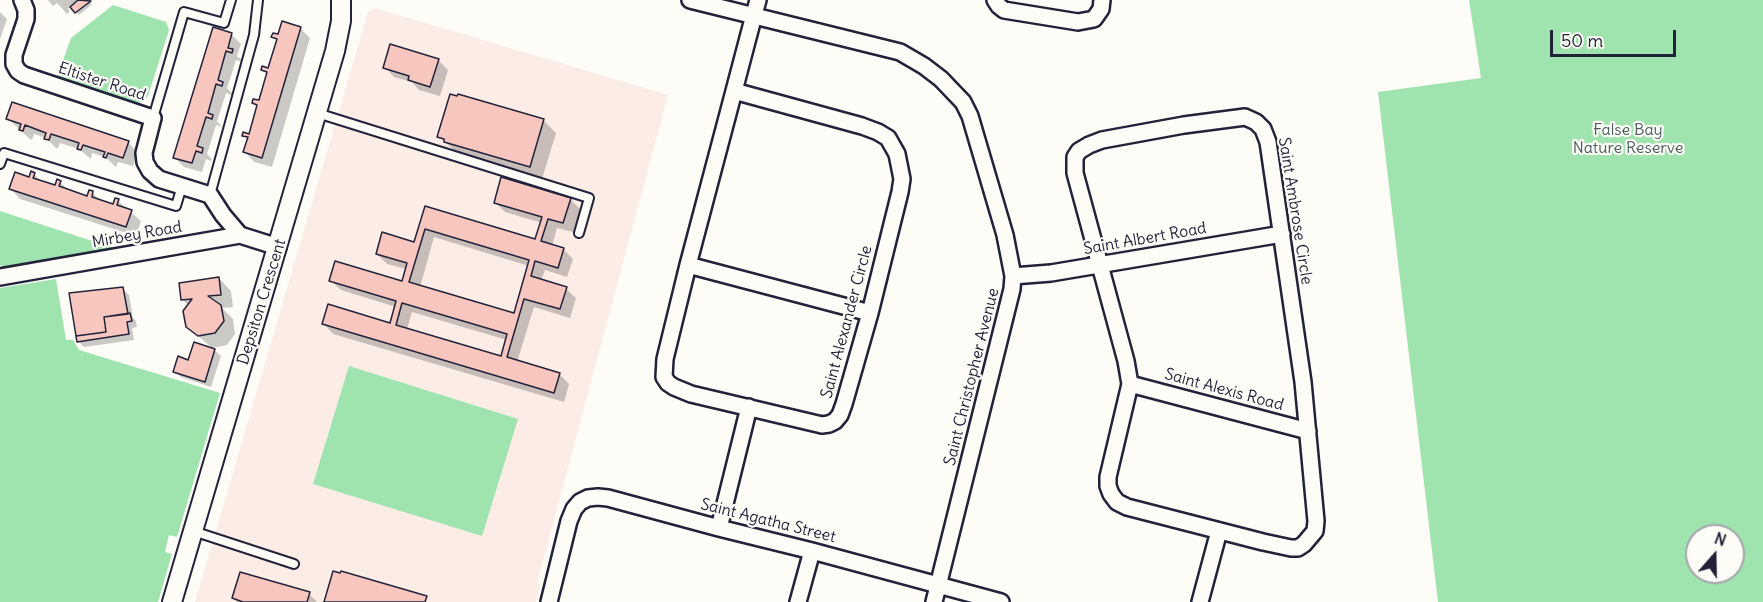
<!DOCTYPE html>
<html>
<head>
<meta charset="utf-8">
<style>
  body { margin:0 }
  #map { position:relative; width:1763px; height:602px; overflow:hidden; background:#fdfcf7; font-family:Delius,sans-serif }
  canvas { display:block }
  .north { position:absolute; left:1685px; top:524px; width:60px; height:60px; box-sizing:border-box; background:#fdfcf7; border:2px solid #a5a5ac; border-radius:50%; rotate:20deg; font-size:16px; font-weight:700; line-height:24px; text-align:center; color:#22223b }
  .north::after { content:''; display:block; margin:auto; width:21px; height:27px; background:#22223b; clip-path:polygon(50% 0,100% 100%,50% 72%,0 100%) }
  .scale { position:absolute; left:1550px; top:30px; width:126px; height:27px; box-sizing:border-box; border:3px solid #22223b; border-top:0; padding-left:8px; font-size:18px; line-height:21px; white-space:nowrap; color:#22223b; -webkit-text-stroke:4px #fdfcf7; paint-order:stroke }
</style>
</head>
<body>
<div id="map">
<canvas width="1763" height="602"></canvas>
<div class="north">N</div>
<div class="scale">50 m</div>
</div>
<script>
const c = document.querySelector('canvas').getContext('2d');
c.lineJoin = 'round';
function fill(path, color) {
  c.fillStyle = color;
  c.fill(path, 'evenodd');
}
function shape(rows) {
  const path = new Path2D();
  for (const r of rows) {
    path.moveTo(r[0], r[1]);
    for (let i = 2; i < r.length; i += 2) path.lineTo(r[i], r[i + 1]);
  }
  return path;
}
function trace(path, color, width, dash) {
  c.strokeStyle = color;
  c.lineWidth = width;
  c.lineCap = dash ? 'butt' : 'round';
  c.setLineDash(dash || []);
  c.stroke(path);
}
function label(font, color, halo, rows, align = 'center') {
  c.font = font + ' Delius,sans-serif';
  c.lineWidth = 4.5;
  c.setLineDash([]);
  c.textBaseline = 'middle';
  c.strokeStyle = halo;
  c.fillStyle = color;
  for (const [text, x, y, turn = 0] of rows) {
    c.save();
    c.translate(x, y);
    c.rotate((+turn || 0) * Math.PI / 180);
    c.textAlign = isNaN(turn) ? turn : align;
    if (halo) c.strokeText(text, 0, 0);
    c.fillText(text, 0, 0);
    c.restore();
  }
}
fill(shape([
  [375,8,668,95,537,583,540,584,536,602,195,602,368,12]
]), '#fbece6');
fill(shape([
  [1469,0,1763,0,1763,602,1438,602,1378,92,1481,78],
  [1697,536,1733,536,1733,572,1697,572],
  [113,5,166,22,169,30,148,96,138,104,57,77,71,38],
  [0,211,117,249,117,250,9,268,0,265],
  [56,279,66,340,73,340,79,350,220,393,177,537,169,535,165,552,172,554,158,602,0,602,0,288],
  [349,366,518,419,482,536,313,484]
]), '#9fe3af');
fill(shape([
  [48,0,89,0,92,4,79,15,71,6,68,9,70,11,67,14,57,3,53,6],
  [0,12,7,19,0,39],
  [283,23,301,29,310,38,272,167,254,162,245,152,248,140,243,135,250,136,258,107,253,103,260,102,268,75,263,70,269,70,278,41,273,36,279,36],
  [231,34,241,44,237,56,242,60,242,62,236,60,227,88,232,93,232,95,226,93,217,121,222,127,216,125,207,154,212,159,211,161,206,159,202,172,184,167,174,157],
  [438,60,448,70,440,96,419,90,412,82,394,77,385,67],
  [8,119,128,142,137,152,133,166,118,162,116,167,105,157,92,153,91,159,79,149,60,143,58,148,56,148,46,138,34,134,32,140,30,139],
  [543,120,556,133,542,179,458,154,439,136],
  [34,174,43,183,56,187,60,182,69,191,88,197,93,193,102,202,114,206,118,201,141,221,136,236,20,199,11,189,30,179],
  [570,199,580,209,573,232,557,228,552,246,563,249,573,259,567,277,545,270,541,281,566,289,576,298,570,318,534,307,517,362,559,374,569,384,564,402,333,334,324,324,391,325,396,307,341,290,331,281,403,282,407,269,387,264,377,254,415,244,426,208,536,241,542,223,505,212,495,202],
  [434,237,529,266,515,315,420,287],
  [412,312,507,340,502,357,407,329],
  [219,278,231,291,233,307,222,308,233,319,235,334,227,345,212,348,187,326,189,306,182,299],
  [123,289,129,295,133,318,136,321,137,327,132,328,134,340,84,347,78,341],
  [214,350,221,356,211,387,181,377,174,371,189,362],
  [309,594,317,602,237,602,233,598]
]), '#0003');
const building = shape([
  [78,0,91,1,75,13,70,7,78,0],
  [282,21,301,27,262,158,243,152,248,137,242,136,243,132,249,134,257,105,252,103,253,99,259,100,267,72,261,70,262,66,268,68,277,39,271,37,273,33,278,34,282,21],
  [213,27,232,33,228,48,233,49,232,53,226,51,218,80,223,82,222,86,216,84,208,113,213,115,212,119,206,117,197,146,203,148,202,153,196,151,192,163,173,158,213,27],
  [390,44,439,59,430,87,408,80,409,76,383,68,390,44],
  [450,94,457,96,458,94,544,119,530,167,444,142,444,139,437,137,450,94],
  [12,102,129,141,123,158,108,153,106,158,103,157,105,152,83,145,81,150,77,149,79,143,51,134,49,140,44,139,46,133,25,125,23,131,19,130,21,124,6,119,12,102],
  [31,171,35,173,33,178,55,185,57,179,61,181,59,186,87,196,89,190,93,191,92,197,113,204,115,198,119,199,117,205,132,210,126,227,9,189,15,172,29,177,31,171],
  [501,177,571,198,563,223,548,219,541,241,564,248,558,268,535,261,531,276,567,287,560,309,524,299,507,357,560,373,554,393,322,324,328,304,390,323,396,301,329,281,335,261,402,281,407,263,376,254,382,232,414,242,425,206,535,239,542,217,494,203,501,177],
  [425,229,529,260,514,313,409,282,425,229],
  [402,303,507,334,501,356,396,325,402,303],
  [219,277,221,295,208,296,221,305,224,321,215,333,198,336,186,327,183,311,192,299,181,300,179,283,219,277],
  [123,287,128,314,104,317,106,332,76,336,69,293,123,287],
  [130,313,132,321,127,322,129,334,77,342,76,336,106,332,104,317,130,313],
  [194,342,215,349,205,382,173,372,178,356,188,360,194,342],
  [333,571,340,573,341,571,427,596,425,602,324,602,333,571],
  [240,572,310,592,307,602,243,602,232,598,240,572]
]);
fill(building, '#f7c7bf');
trace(building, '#22223b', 1.5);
const service = shape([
  [317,113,589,198,579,233],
  [153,118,184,12,224,23,231,0],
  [0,164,4,153,176,206,182,186],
  [210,195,254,35,258,0],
  [193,531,294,564]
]);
const minor = shape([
  [22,0,26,10,26,19,14,55,14,64,18,71,24,75,153,118,144,153,145,162,150,171,159,179,210,195,223,215,240,235],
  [690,0,900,52,924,66,941,79,963,102,970,116,1005,235,1013,276,1012,289,934,602],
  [995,0,999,6,1004,10,1078,22,1094,19,1101,9,1102,0],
  [734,91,862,126,878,132,888,138,897,154,902,179,900,192,870,313,844,404,840,415,835,421,829,424,822,425,691,394,674,387,668,383,664,377,665,359,676,314,688,265,734,91,754,15,758,0],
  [1245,117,1256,122,1263,129,1268,142,1303,382,1316,521,1315,531,1304,544,1298,548,1291,548,1263,542,1127,507,1117,502,1111,494,1108,486,1108,477,1130,384,1126,361,1075,173,1075,157,1079,151,1089,145,1102,140,1184,125,1245,117],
  [688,265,870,313],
  [1013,276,1051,273,1282,234],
  [0,277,240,235,278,247],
  [1130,384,1308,431],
  [719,528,749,407],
  [549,602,569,521,574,509,580,502,588,498,598,497,608,498,719,528,812,551,1001,602],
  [798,602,812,551],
  [1200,602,1219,531]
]);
const tertiary = shape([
  [172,602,335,51,341,21,341,0]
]);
trace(service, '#22223b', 12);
trace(minor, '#22223b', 20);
trace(tertiary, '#22223b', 22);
trace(service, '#fdfcf7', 8);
trace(minor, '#fdfcf7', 15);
trace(tertiary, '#fdfcf7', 18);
label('16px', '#22223b', '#fdfcf7', [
  ["Eltister Road",102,82,18],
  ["Saint Ambrose Circle",1295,211,81],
  ["Mirbey Road",137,235,-10],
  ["Saint Albert Road",1145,239,-10],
  ["Depsiton Crescent",262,302,-73],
  ["Saint Alexander Circle",847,322,-75],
  ["Saint Christopher Avenue",972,377,-76],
  ["Saint Alexis Road",1224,390,15],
  ["Saint Agatha Street",768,521,14]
]);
label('16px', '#485c5e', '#fdfcf7', [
  ["False Bay",1628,130],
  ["Nature Reserve",1628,148]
]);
</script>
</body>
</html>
